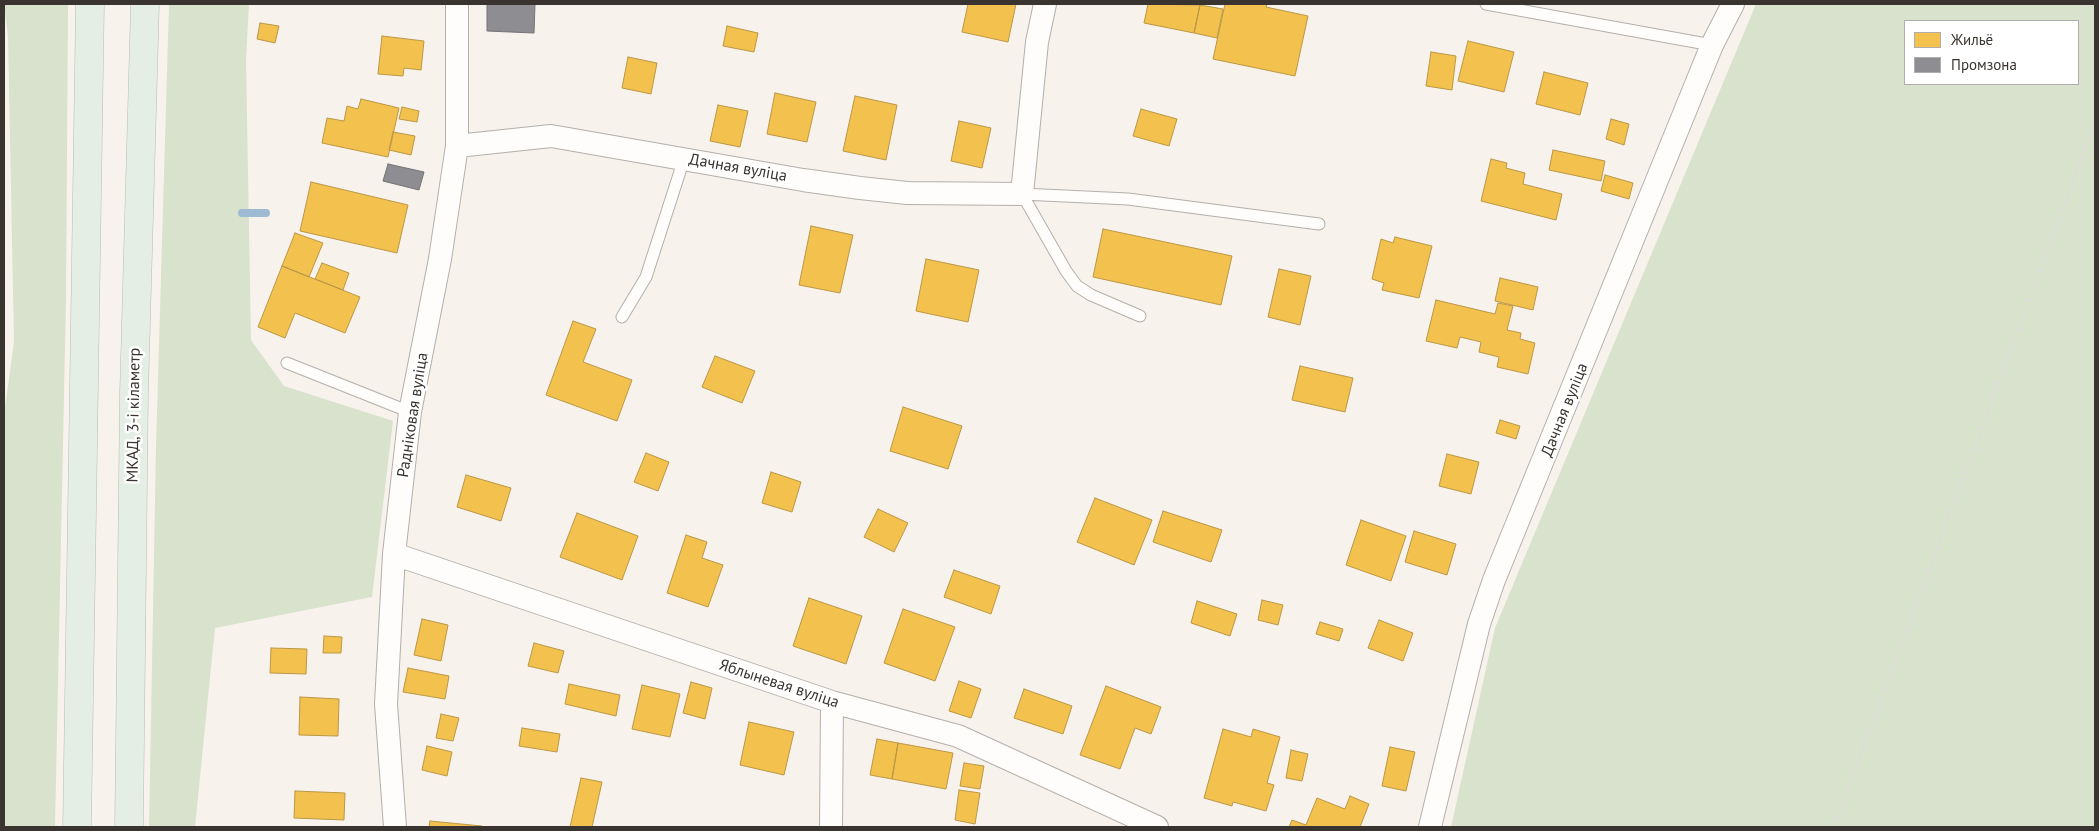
<!DOCTYPE html>
<html>
<head>
<meta charset="utf-8">
<style>
  body { margin:0 }
  #map { position:relative; width:2099px; height:831px; overflow:hidden; background:#f8f2ed; font-family:"PT Sans",sans-serif }
  canvas { display:block }
  .frame { position:absolute; inset:0; border:5px solid #3a3430; pointer-events:none }
  .legend { position:absolute; left:1904px; top:20px; width:175px; height:65px; box-sizing:border-box; background:#fff; border:1px solid #b0aeac; margin:0; padding:6px 9px; list-style:none; font-size:15px; color:#3a3430 }
  .legend li { display:flex; align-items:center; gap:10px; height:25px }
  .legend b { width:25px; border:1px solid #b0aeac }
</style>
</head>
<body>
<div id="map">
<canvas width="2099" height="831"></canvas>
<div class="frame"></div>
<ul class="legend">
<li><b style="height:14px;background:#f2c14e"></b>Жильё</li>
<li><b style="height:14px;background:#8d8d92"></b>Промзона</li>
</ul>
</div>
<script>
const c = document.querySelector('canvas').getContext('2d');
c.lineJoin = 'round';
function fill(path, color) {
  c.fillStyle = color;
  c.fill(path, 'evenodd');
}
function shape(rows) {
  const path = new Path2D();
  for (const r of rows) {
    path.moveTo(r[0], r[1]);
    for (let i = 2; i < r.length; i += 2) path.lineTo(r[i], r[i + 1]);
  }
  return path;
}
function trace(path, color, width, dash) {
  c.strokeStyle = color;
  c.lineWidth = width;
  c.lineCap = dash ? 'butt' : 'round';
  c.setLineDash(dash || []);
  c.stroke(path);
}
function label(font, color, halo, rows, align = 'center') {
  c.font = font + ' "PT Sans",sans-serif';
  c.lineWidth = 5;
  c.setLineDash([]);
  c.textBaseline = 'middle';
  c.strokeStyle = halo;
  c.fillStyle = color;
  for (const [text, x, y, turn = 0] of rows) {
    c.save();
    c.translate(x, y);
    c.rotate((+turn || 0) * Math.PI / 180);
    c.textAlign = isNaN(turn) ? turn : align;
    if (halo) c.strokeText(text, 0, 0);
    c.fillText(text, 0, 0);
    c.restore();
  }
}
fill(shape([
  [4,4,68,4,66,300,55,827,4,827,4,415,14,342,8,36],
  [169,4,249,4,246,60,251,340,284,386,393,421,372,597,215,628,195,827,149,827,156,447],
  [1756,4,2095,4,2095,827,1451,827,1495,628],
  [1905,21,2078,21,2078,84,1905,84]
]), '#d9e2cc');
const homes = shape([
  [968,4,1016,4,1008,42,962,32,968,4],
  [1148,4,1200,5,1194,33,1144,23,1148,4],
  [1225,4,1267,4,1266,7,1308,16,1295,76,1213,59,1225,4],
  [1200,5,1223,9,1217,38,1194,33,1200,5],
  [260,23,279,26,275,43,257,39,260,23],
  [727,26,758,33,754,52,723,46,727,26],
  [382,36,424,41,421,70,404,68,403,76,378,74,382,36],
  [1468,41,1514,52,1504,92,1458,81,1468,41],
  [1431,52,1456,56,1452,90,1426,86,1431,52],
  [628,57,657,63,651,94,622,88,628,57],
  [1544,72,1588,83,1580,115,1536,104,1544,72],
  [775,93,816,102,807,142,767,134,775,93],
  [855,96,897,105,886,160,843,151,855,96],
  [361,99,399,108,388,157,322,143,327,118,344,121,347,106,358,109,361,99],
  [718,105,748,111,740,147,710,141,718,105],
  [402,107,419,111,417,122,399,119,402,107],
  [1141,109,1177,119,1169,146,1133,136,1141,109],
  [1611,119,1629,124,1624,145,1606,139,1611,119],
  [959,121,991,128,982,168,951,161,959,121],
  [393,132,415,136,411,155,389,150,393,132],
  [1553,150,1605,161,1601,181,1549,170,1553,150],
  [1491,159,1507,163,1506,168,1525,173,1523,184,1562,194,1556,220,1481,201,1491,159],
  [1605,175,1633,183,1629,199,1601,191,1605,175],
  [311,182,408,205,397,253,300,231,311,182],
  [811,226,853,235,840,293,799,285,811,226],
  [1103,229,1232,256,1221,305,1093,277,1103,229],
  [295,233,323,243,309,277,282,266,295,233],
  [1395,237,1432,246,1419,298,1382,290,1384,283,1372,279,1381,239,1393,243,1395,237],
  [926,259,979,270,968,322,916,311,926,259],
  [322,263,349,273,343,290,315,279,322,263],
  [282,266,360,297,345,333,295,313,285,338,258,327,282,266],
  [1279,269,1311,276,1300,325,1268,317,1279,269],
  [1500,278,1538,287,1533,310,1495,301,1500,278],
  [1436,300,1495,314,1498,303,1513,306,1507,330,1521,333,1520,339,1535,343,1528,374,1497,367,1499,357,1479,352,1481,342,1460,337,1457,348,1426,341,1436,300],
  [573,321,596,329,583,362,632,380,617,421,546,395,573,321],
  [715,356,755,371,742,403,702,387,715,356],
  [1300,366,1353,378,1345,412,1292,400,1300,366],
  [903,407,962,426,948,469,890,451,903,407],
  [1500,420,1520,426,1516,439,1496,433,1500,420],
  [646,453,669,462,658,491,634,482,646,453],
  [1447,454,1479,462,1471,494,1439,486,1447,454],
  [771,472,801,482,792,512,762,503,771,472],
  [466,475,511,488,501,521,457,507,466,475],
  [1095,498,1152,520,1134,565,1077,542,1095,498],
  [878,509,908,523,894,552,864,537,878,509],
  [1163,511,1222,530,1211,562,1153,542,1163,511],
  [577,513,638,536,622,580,560,557,577,513],
  [1361,520,1406,536,1391,581,1346,565,1361,520],
  [1414,531,1456,544,1447,575,1405,562,1414,531],
  [686,535,707,542,702,558,723,565,708,607,667,593,686,535],
  [954,570,1000,586,991,614,944,597,954,570],
  [809,598,862,616,846,664,793,646,809,598],
  [1262,600,1283,605,1278,625,1258,620,1262,600],
  [1197,601,1237,614,1230,636,1191,623,1197,601],
  [903,609,955,627,935,681,884,663,903,609],
  [422,619,448,625,441,661,414,655,422,619],
  [1379,620,1413,633,1403,661,1368,648,1379,620],
  [1320,622,1343,629,1339,641,1316,634,1320,622],
  [324,636,342,637,341,653,323,653,324,636],
  [534,643,564,651,558,673,528,666,534,643],
  [271,648,307,649,306,674,270,673,271,648],
  [408,668,449,676,445,699,403,692,408,668],
  [959,681,981,689,971,718,949,711,959,681],
  [691,682,712,688,705,719,683,713,691,682],
  [569,684,620,695,616,716,565,704,569,684],
  [642,685,680,694,670,737,632,729,642,685],
  [1106,686,1161,707,1151,734,1135,728,1120,769,1080,755,1106,686],
  [1024,689,1072,706,1063,734,1014,718,1024,689],
  [300,697,339,699,338,736,299,735,300,697],
  [441,714,459,718,453,741,436,738,441,714],
  [749,722,794,732,784,775,740,765,749,722],
  [522,728,560,734,557,752,519,746,522,728],
  [1223,729,1251,737,1253,729,1280,737,1267,783,1274,785,1266,811,1233,802,1232,806,1204,798,1223,729],
  [877,739,898,743,892,779,870,775,877,739],
  [898,743,953,753,946,789,892,779,898,743],
  [427,746,452,752,447,776,422,770,427,746],
  [1390,747,1415,752,1406,791,1382,786,1390,747],
  [1291,750,1308,754,1302,781,1286,778,1291,750],
  [964,763,984,766,980,789,960,786,964,763],
  [581,778,602,782,592,827,570,827,581,778],
  [959,790,980,793,975,824,955,820,959,790],
  [295,791,345,793,344,820,294,818,295,791],
  [1350,796,1369,804,1360,827,1289,827,1292,820,1306,825,1317,798,1345,809,1350,796],
  [430,821,482,826,481,827,429,827,430,821]
]);
fill(homes, '#f2c14e');
trace(homes, '#bb9745', 1);
const industry = shape([
  [487,4,535,4,534,33,487,31,487,4],
  [388,164,424,172,419,190,383,181,388,164]
]);
fill(industry, '#8d8d92');
trace(industry, '#747275', 1);
trace(shape([
  [242,213,266,213]
]), '#9ebbd3', 8);
const service = shape([
  [1486,4,1712,45],
  [1022,194,1128,199,1319,224],
  [1022,194,1066,271,1077,286,1091,295,1140,316],
  [622,317,646,277,684,159],
  [287,363,410,412]
]);
const minor = shape([
  [457,146,551,136,803,180,860,188,907,193,1022,194,1037,42,1045,4],
  [394,554,832,702,958,736,1157,827],
  [395,827,386,704,394,554,410,412,440,259,457,146,457,4],
  [831,827,832,702],
  [1430,827,1479,624,1494,580,1712,45,1733,4]
]);
const trunk = shape([
  [77,827,90,4],
  [129,827,134,393,145,4]
]);
trace(service, '#b4afaa', 13);
trace(minor, '#b4afaa', 24);
trace(trunk, '#b5beb0', 29);
trace(shape([
  [1834,827,2095,122]
]), '#dedbd9', 3, [4, 4]);
trace(service, '#fefdfc', 11);
trace(minor, '#fefdfc', 22);
trace(trunk, '#e4eee4', 28);
label('16px', '#3a3430', '#fff', [
  ["Дачная вуліца",738,168,10],
  ["Дачная вуліца",1565,410,-68],
  ["МКАД, 3-і кіламетр",134,415,-89],
  ["Радніковая вуліца",413,415,-81],
  ["Яблыневая вуліца",779,684,18]
]);
</script>
</body>
</html>
